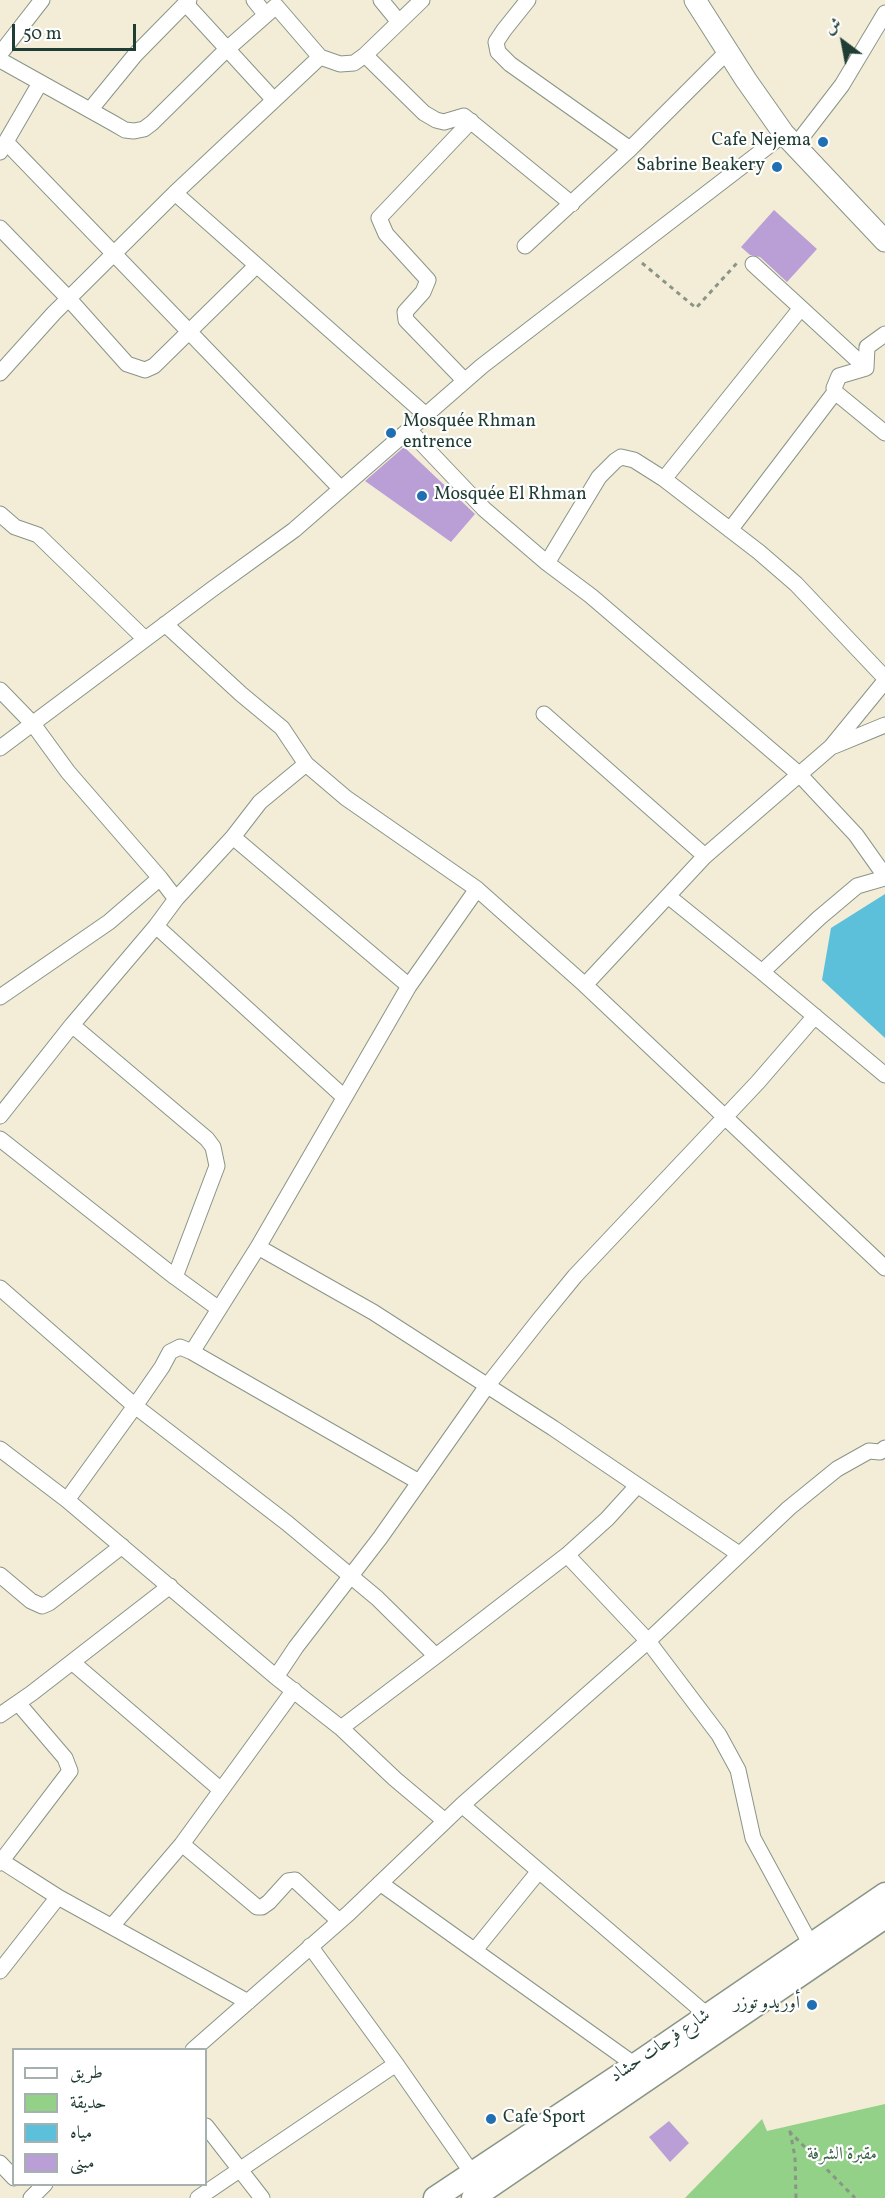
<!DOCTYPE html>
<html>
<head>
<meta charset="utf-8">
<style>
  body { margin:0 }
  #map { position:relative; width:885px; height:2198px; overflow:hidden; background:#f3edd8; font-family:Vollkorn,Amiri,serif }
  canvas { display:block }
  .legend { position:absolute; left:12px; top:2048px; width:195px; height:138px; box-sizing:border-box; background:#fff; border:2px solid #a5b1ae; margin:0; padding:8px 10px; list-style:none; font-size:18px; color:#1f3d34 }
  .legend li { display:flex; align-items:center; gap:12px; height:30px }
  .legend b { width:30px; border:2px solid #a5b1ae }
  .north { position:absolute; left:813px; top:12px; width:60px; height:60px; -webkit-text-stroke:4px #fff; paint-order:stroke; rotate:328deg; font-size:16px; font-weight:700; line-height:24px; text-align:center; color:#1f3d34 }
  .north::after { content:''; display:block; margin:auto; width:21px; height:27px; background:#1f3d34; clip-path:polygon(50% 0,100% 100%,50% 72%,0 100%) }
  .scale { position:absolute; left:12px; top:24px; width:124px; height:27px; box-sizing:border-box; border:3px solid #1f3d34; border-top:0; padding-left:8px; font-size:18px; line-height:21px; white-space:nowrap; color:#1f3d34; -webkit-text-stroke:4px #fff; paint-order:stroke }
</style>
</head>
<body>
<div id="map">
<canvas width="885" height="2198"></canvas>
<ul class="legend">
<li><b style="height:8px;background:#fff"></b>طريق</li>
<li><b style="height:16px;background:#92d187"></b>حديقة</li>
<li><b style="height:16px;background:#5cc0da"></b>مياه</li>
<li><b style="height:16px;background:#ba9fd6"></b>مبنى</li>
</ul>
<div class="north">ش</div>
<div class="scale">50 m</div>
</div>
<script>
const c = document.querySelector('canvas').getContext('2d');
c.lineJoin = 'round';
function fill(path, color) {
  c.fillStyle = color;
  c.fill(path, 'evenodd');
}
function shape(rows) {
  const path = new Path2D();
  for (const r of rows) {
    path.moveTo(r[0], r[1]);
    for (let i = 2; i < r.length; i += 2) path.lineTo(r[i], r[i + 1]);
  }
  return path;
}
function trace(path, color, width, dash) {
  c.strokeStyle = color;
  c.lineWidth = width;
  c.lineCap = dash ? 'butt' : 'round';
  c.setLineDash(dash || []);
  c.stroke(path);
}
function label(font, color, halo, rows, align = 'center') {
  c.font = font + ' Vollkorn,Amiri,serif';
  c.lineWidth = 4.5;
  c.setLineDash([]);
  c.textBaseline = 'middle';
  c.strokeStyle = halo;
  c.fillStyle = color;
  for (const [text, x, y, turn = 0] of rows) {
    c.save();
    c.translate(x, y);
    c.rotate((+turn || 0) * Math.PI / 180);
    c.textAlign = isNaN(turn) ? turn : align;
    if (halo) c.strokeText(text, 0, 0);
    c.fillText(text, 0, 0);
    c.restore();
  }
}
fill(shape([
  [885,2104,885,2198,685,2198,762,2119,767,2131]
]), '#92d187');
fill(shape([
  [885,894,885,1038,822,980,831,928]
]), '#5cc0da');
fill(shape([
  [774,210,817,249,787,282,760,257,750,255,741,247],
  [404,447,475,514,451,542,365,481],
  [669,2121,689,2143,670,2162,649,2137]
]), '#ba9fd6');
const street = shape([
  [254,0,266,15],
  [381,0,399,22],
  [528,0,504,30,496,42,498,52,510,64,630,149],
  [186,4,274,100],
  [0,54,42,0],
  [365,55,424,113,436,120,444,122,464,116,572,204],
  [0,60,113,123,125,130,134,131,144,129,152,123,226,50,276,6,320,57,340,64,354,63,365,55,422,0],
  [90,110,135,55,189,0],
  [6,142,341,489],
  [795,146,842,85,885,13],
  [0,152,40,83],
  [175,193,320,57],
  [0,228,69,299,127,364,145,370,154,366,256,266],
  [525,246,630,149,727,52],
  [753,264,801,308],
  [885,334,867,347,866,368,839,376,834,388,835,392,885,433],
  [0,373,54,313,175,193,427,416],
  [465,381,406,320,405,312,423,292,428,280,386,234,379,218,471,121],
  [410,431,484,509,547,563,591,596,800,775,856,835,885,876],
  [664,479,801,308,866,368],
  [0,514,15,527,38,535,145,639],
  [730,530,835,392],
  [547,563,599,477,615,461,621,457,634,460,664,479,759,552,796,584,885,678],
  [165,624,241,694,282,728,306,764],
  [0,690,33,724,68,772,160,878],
  [544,714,705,856],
  [834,746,885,725],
  [0,748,211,590,294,530,482,366,784,134],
  [233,837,409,986],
  [885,878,857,886,819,918,762,972,885,1075],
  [668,896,762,972],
  [156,926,344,1097],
  [585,985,705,856,831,747,885,681],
  [0,997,109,922,160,878,176,899,233,837,260,802,306,764,346,798,477,889],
  [72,1025,207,1139,213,1147,217,1166,175,1277],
  [0,1116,72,1025,156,926,176,899],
  [0,1139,175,1277,219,1309],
  [258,1247,373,1312,553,1428,739,1554],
  [0,1288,135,1406,287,1523,377,1598,436,1656,341,1728],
  [192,1352,258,1247,409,986,477,889,585,985,885,1268],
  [0,1449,67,1500,276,1677,341,1728,395,1779,445,1821],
  [67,1500,135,1406,162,1367,170,1352,180,1347,192,1352,419,1482],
  [567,1555,648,1641,719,1735,738,1770,753,1838,811,1945],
  [0,1575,31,1601,42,1606,49,1603,122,1546],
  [436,1656,567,1555,607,1519,637,1486],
  [72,1662,221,1790],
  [276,1677,296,1647,380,1538,487,1386,539,1320,575,1276,758,1082,815,1016],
  [0,1715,32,1693,170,1586],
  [462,1805,707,2015],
  [182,1844,257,1907,262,1907,269,1902,288,1881,295,1880,339,1921],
  [0,1860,58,1897],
  [0,1863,70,1771,65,1758,18,1703],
  [380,1883,635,2065],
  [112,1926,182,1844,294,1690],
  [310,1946,396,2064,472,2173],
  [475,1950,539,1871],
  [0,1971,58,1897,248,2002],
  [193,2050,349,1913,462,1805,648,1641,789,1508,837,1469,869,1451,880,1452,885,1448],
  [206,2126,262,2198],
  [0,2163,14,2178],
  [31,2198,45,2184],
  [198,2198,396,2064]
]);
const secondary = shape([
  [695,0,746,80,784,134,885,241]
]);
const primary = shape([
  [435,2198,635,2065,885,1894],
  [473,2198,885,1917]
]);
trace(street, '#899586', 17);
trace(secondary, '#899586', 23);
trace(primary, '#899586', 25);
trace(shape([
  [642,263,696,308,737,263],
  [789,2131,855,2198],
  [790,2131,795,2157,796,2198]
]), '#899586', 3, [4.5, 4.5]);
trace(street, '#fff', 15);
trace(secondary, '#fff', 21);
trace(primary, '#fff', 22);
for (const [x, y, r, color] of [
  [823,142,6,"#1f6fb2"],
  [777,167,6,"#1f6fb2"],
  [391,433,6,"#1f6fb2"],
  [422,496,6,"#1f6fb2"],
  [812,2005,6,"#1f6fb2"],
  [491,2119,6,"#1f6fb2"]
]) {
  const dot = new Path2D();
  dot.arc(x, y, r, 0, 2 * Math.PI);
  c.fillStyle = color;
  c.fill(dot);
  trace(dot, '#fff', 2);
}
label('18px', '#1f3d34', '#fff', [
  ["Cafe Nejema",811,142],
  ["Sabrine Beakery",765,167],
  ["Mosquée Rhman",403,423,"left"],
  ["entrence",403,444,"left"],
  ["Mosquée El Rhman",434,496,"left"],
  ["أوريدو توزر",800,2005],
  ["Cafe Sport",503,2119,"left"]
], 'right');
label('18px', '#1f3d34', '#fff', [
  ["شارع فرحات حشاد",661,2047,-34]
]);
label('18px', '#3c6249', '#fff', [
  ["مقبرة الشرفة",842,2156]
]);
</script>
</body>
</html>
